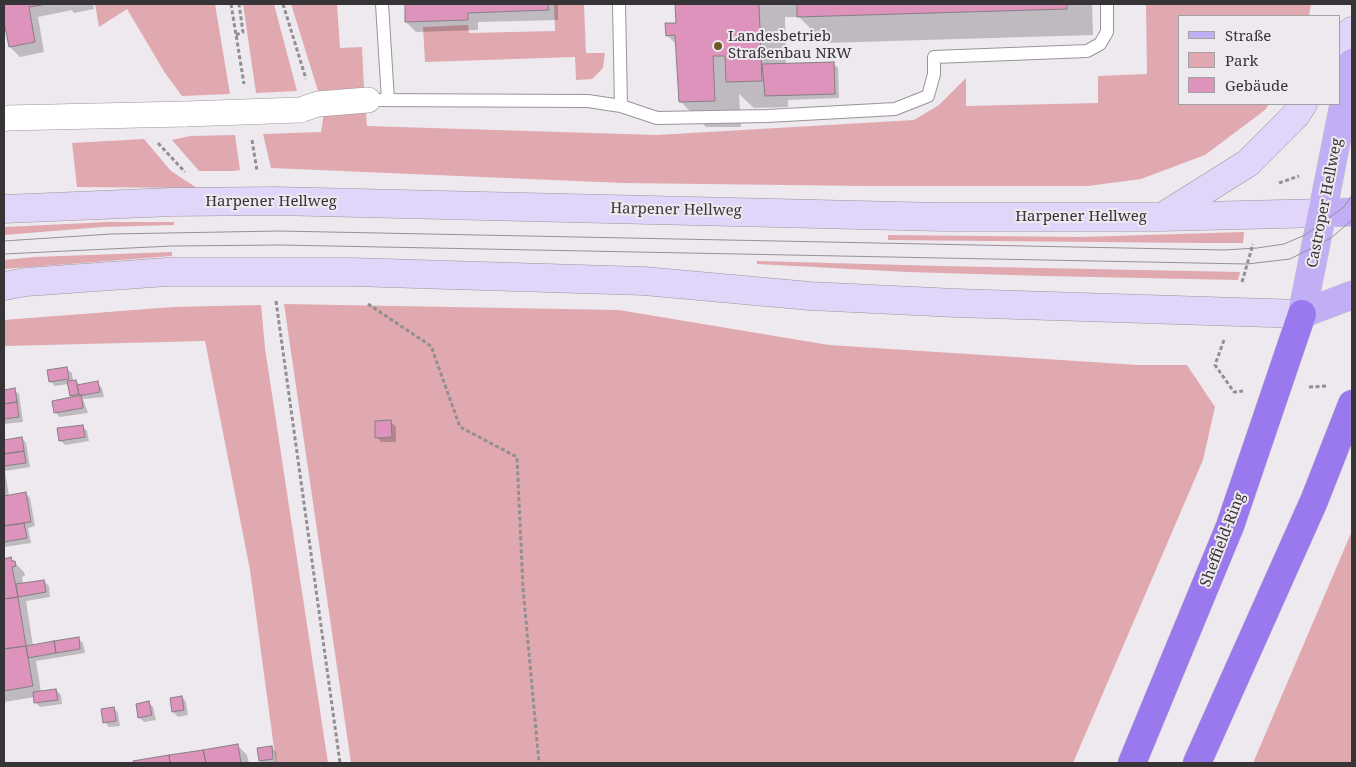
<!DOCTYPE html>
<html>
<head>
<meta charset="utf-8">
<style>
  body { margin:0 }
  #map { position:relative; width:1356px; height:767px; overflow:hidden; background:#eee9ef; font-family:"Noto Serif",serif }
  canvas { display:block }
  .frame { position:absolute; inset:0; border:5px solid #363437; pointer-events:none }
  .legend { position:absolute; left:1178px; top:15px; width:162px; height:90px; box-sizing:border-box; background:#eee9ef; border:1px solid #a4a1a5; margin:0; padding:6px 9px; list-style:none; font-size:15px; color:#363437 }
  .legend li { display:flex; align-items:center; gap:10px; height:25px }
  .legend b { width:25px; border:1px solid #a4a1a5 }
</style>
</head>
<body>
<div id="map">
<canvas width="1356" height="767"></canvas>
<div class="frame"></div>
<ul class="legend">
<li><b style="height:6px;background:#c2aef5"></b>Straße</li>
<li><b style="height:14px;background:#e0a9af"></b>Park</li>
<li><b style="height:14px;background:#dd93bc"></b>Gebäude</li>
</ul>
</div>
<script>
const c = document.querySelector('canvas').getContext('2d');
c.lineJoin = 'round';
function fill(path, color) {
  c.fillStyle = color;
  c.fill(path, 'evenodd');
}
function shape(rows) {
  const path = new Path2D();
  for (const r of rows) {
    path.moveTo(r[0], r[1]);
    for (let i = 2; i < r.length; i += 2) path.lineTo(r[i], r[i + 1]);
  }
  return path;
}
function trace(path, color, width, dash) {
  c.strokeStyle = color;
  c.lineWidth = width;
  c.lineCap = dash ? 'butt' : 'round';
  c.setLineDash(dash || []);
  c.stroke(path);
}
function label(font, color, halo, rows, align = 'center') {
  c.font = font + ' "Noto Serif",serif';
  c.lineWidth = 4;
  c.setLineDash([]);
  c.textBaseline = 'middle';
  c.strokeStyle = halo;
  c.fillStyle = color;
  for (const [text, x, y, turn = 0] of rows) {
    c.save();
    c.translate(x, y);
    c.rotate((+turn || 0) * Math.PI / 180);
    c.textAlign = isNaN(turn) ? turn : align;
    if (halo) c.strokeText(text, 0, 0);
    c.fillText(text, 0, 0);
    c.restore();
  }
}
fill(shape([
  [95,4,215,4,230,94,182,96,165,73,127,9,99,27],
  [243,4,274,4,297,91,256,93],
  [291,4,337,4,340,48,362,47,364,88,318,91],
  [554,4,584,4,586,53,605,53,603,68,592,79,576,80,575,57,425,62,423,27,468,25,469,33,555,31],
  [1146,4,1311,4,1309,16,1180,16,1180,104,1269,104,1265,110,1205,155,1141,179,1088,186,866,186,623,183,271,168,263,134,321,132,324,113,366,113,367,126,657,135,914,120,939,105,966,78,966,106,1098,103,1098,76,1147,74],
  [235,135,240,170,233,171,199,171,172,140,190,136],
  [144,139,171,171,197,188,77,187,72,143],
  [108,222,174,222,174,225,103,227,4,235,4,227],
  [1244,232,1243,243,1201,243,888,240,888,235,1081,237],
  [172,252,172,256,4,269,4,260,34,257],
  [757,261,941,266,1240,272,1238,280,1046,276,907,272,757,264],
  [284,304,619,310,829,345,1138,365,1187,365,1215,407,1203,460,1073,763,351,763],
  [261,305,265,348,328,763,276,763,250,570,205,341,4,346,4,320,173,307],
  [1352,531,1352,763,1253,763]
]), '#e0a9af');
fill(shape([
  [4,4,93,4,94,9,74,13,72,10,38,17,44,52,20,57,10,47],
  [406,4,558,4,558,20,478,22,478,30,416,32,406,22],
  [677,4,1092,4,1093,35,825,43,799,17,785,17,786,65,833,63,838,68,839,98,788,100,788,107,754,108,739,94,741,127,706,127,680,101,677,45,667,35,678,24],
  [67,369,72,373,73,381,76,381,81,386,97,383,102,388,104,397,83,399,88,413,60,417,55,412,74,398,71,395,69,384,55,386,50,381],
  [14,390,19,394,23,422,4,424,4,391],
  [391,422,396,427,396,442,381,442,377,437],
  [82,426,87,431,89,441,65,445,60,440],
  [22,438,26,443,30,467,5,471,9,496,25,493,30,498,35,526,28,528,31,543,4,547,4,441],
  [11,559,24,572,25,576,22,577,23,584,44,581,49,586,50,597,26,601,33,646,78,638,83,643,85,653,36,661,41,692,56,690,61,695,62,704,40,707,36,703,35,697,4,702,4,560],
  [182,697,186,702,188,715,178,717,173,712],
  [149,703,153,707,156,720,144,722,139,717],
  [114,708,118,713,120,726,109,727,105,722],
  [237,745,247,755,249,763,135,763],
  [271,747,276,752,277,763,263,763,260,761]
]), '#0003');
const building = shape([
  [4,4,47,4,29,7,35,42,9,47,4,22,4,4],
  [405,4,548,4,549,10,468,13,468,20,405,22,405,4],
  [675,4,759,4,762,81,726,82,725,56,713,56,715,101,679,102,675,35,666,36,665,23,676,23,675,4],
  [797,4,1067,4,1067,9,797,17,797,4],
  [834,62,835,94,765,96,762,64,834,62],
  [67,367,69,379,49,382,47,370,67,367],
  [76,380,79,394,70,396,67,381,76,380],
  [98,381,100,392,79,396,77,385,98,381],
  [15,388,17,402,4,404,4,390,15,388],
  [81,395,83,408,54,413,52,401,81,395],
  [17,402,19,417,4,419,4,404,17,402],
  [391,420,392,437,375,438,375,421,391,420],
  [83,425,85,437,59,441,57,428,83,425],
  [22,437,24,451,4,454,4,440,22,437],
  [24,451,26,463,4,466,4,454,24,451],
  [26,492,31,522,4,526,4,496,26,492],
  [24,523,27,538,4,542,4,526,24,523],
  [11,557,12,561,15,561,16,566,12,567,18,597,4,599,4,559,11,557],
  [44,580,46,592,18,597,16,584,44,580],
  [18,597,26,646,4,649,4,599,18,597],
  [79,637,80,649,56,653,54,641,79,637],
  [54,641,56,653,28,658,26,646,54,641],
  [26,646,33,686,4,691,4,649,26,646],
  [56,689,58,700,34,703,33,692,56,689],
  [182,696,184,710,172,712,170,698,182,696],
  [149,701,152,715,138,718,136,704,149,701],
  [114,707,116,721,103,723,101,709,114,707],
  [238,744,241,763,206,763,203,750,238,744],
  [272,746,273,759,259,761,257,748,272,746],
  [203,750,206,763,170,763,169,755,203,750],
  [169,755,170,763,133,763,133,761,169,755]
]);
fill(building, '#dd93bc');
trace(building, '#867f82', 1);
const lane = shape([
  [382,4,388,100],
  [368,100,588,101,621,106,619,4],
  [621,106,657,118,767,116,895,109,928,96,934,74,934,57,1087,51,1100,44,1107,32,1107,4]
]);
const street = shape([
  [300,110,318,104,368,100],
  [4,119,6,118,186,114]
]);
const secondary = shape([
  [1340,49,1352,31],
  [4,209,172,202,275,201,942,217,1161,217,1323,213],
  [1162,217,1248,163,1295,116,1303,104],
  [4,286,26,282,167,272,352,272,644,281,810,296,956,303,1302,314]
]);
const primary = shape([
  [1323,213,1352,212],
  [1302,314,1352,63],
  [1302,314,1352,295]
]);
const highway = shape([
  [1132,763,1230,526,1302,314],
  [1197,763,1314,501,1352,404]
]);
trace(lane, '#99949a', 14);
trace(street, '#99949a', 26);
trace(secondary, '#99949a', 29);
trace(primary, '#c7c6c7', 29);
trace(highway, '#c7c6c7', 29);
trace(shape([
  [231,4,244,84],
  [283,4,306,79],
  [236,35,243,32,239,4],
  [252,140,257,171],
  [158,143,185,172],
  [1279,183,1299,176],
  [1242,282,1253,244],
  [276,301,340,763],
  [368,304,431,346,460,427,517,457,523,588,539,763],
  [1224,340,1215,365,1234,392,1243,391],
  [1309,387,1328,386]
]), '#928f93', 3, [4, 2.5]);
trace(lane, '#fff', 12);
trace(street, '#fff', 25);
trace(secondary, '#e1d6fa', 28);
trace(primary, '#c2aef5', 28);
trace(highway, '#9a78ee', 28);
trace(shape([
  [4,241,111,234,279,231,1224,250,1257,248,1284,244,1305,235,1344,207,1352,195],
  [4,254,172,246,280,245,1247,264,1290,259,1331,238,1352,220]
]), '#949095', 1);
const streetBridge = shape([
  [186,114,300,110]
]);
trace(streetBridge, '#99949a', 26, []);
trace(streetBridge, '#fff', 25);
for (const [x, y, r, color] of [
  [718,46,5,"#6c5826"]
]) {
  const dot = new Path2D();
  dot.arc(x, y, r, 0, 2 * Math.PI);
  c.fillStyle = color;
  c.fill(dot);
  trace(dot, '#eee9ef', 2);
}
label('15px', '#363437', '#eee9ef', [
  ["Landesbetrieb",728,37],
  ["Straßenbau NRW",728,54]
], 'left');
label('15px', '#363437', '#eee9ef', [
  ["Harpener Hellweg",271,202],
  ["Castroper Hellweg",1325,203,-79],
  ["Harpener Hellweg",676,210,1],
  ["Harpener Hellweg",1081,217],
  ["Sheffield-Ring",1223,540,-69]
]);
</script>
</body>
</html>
